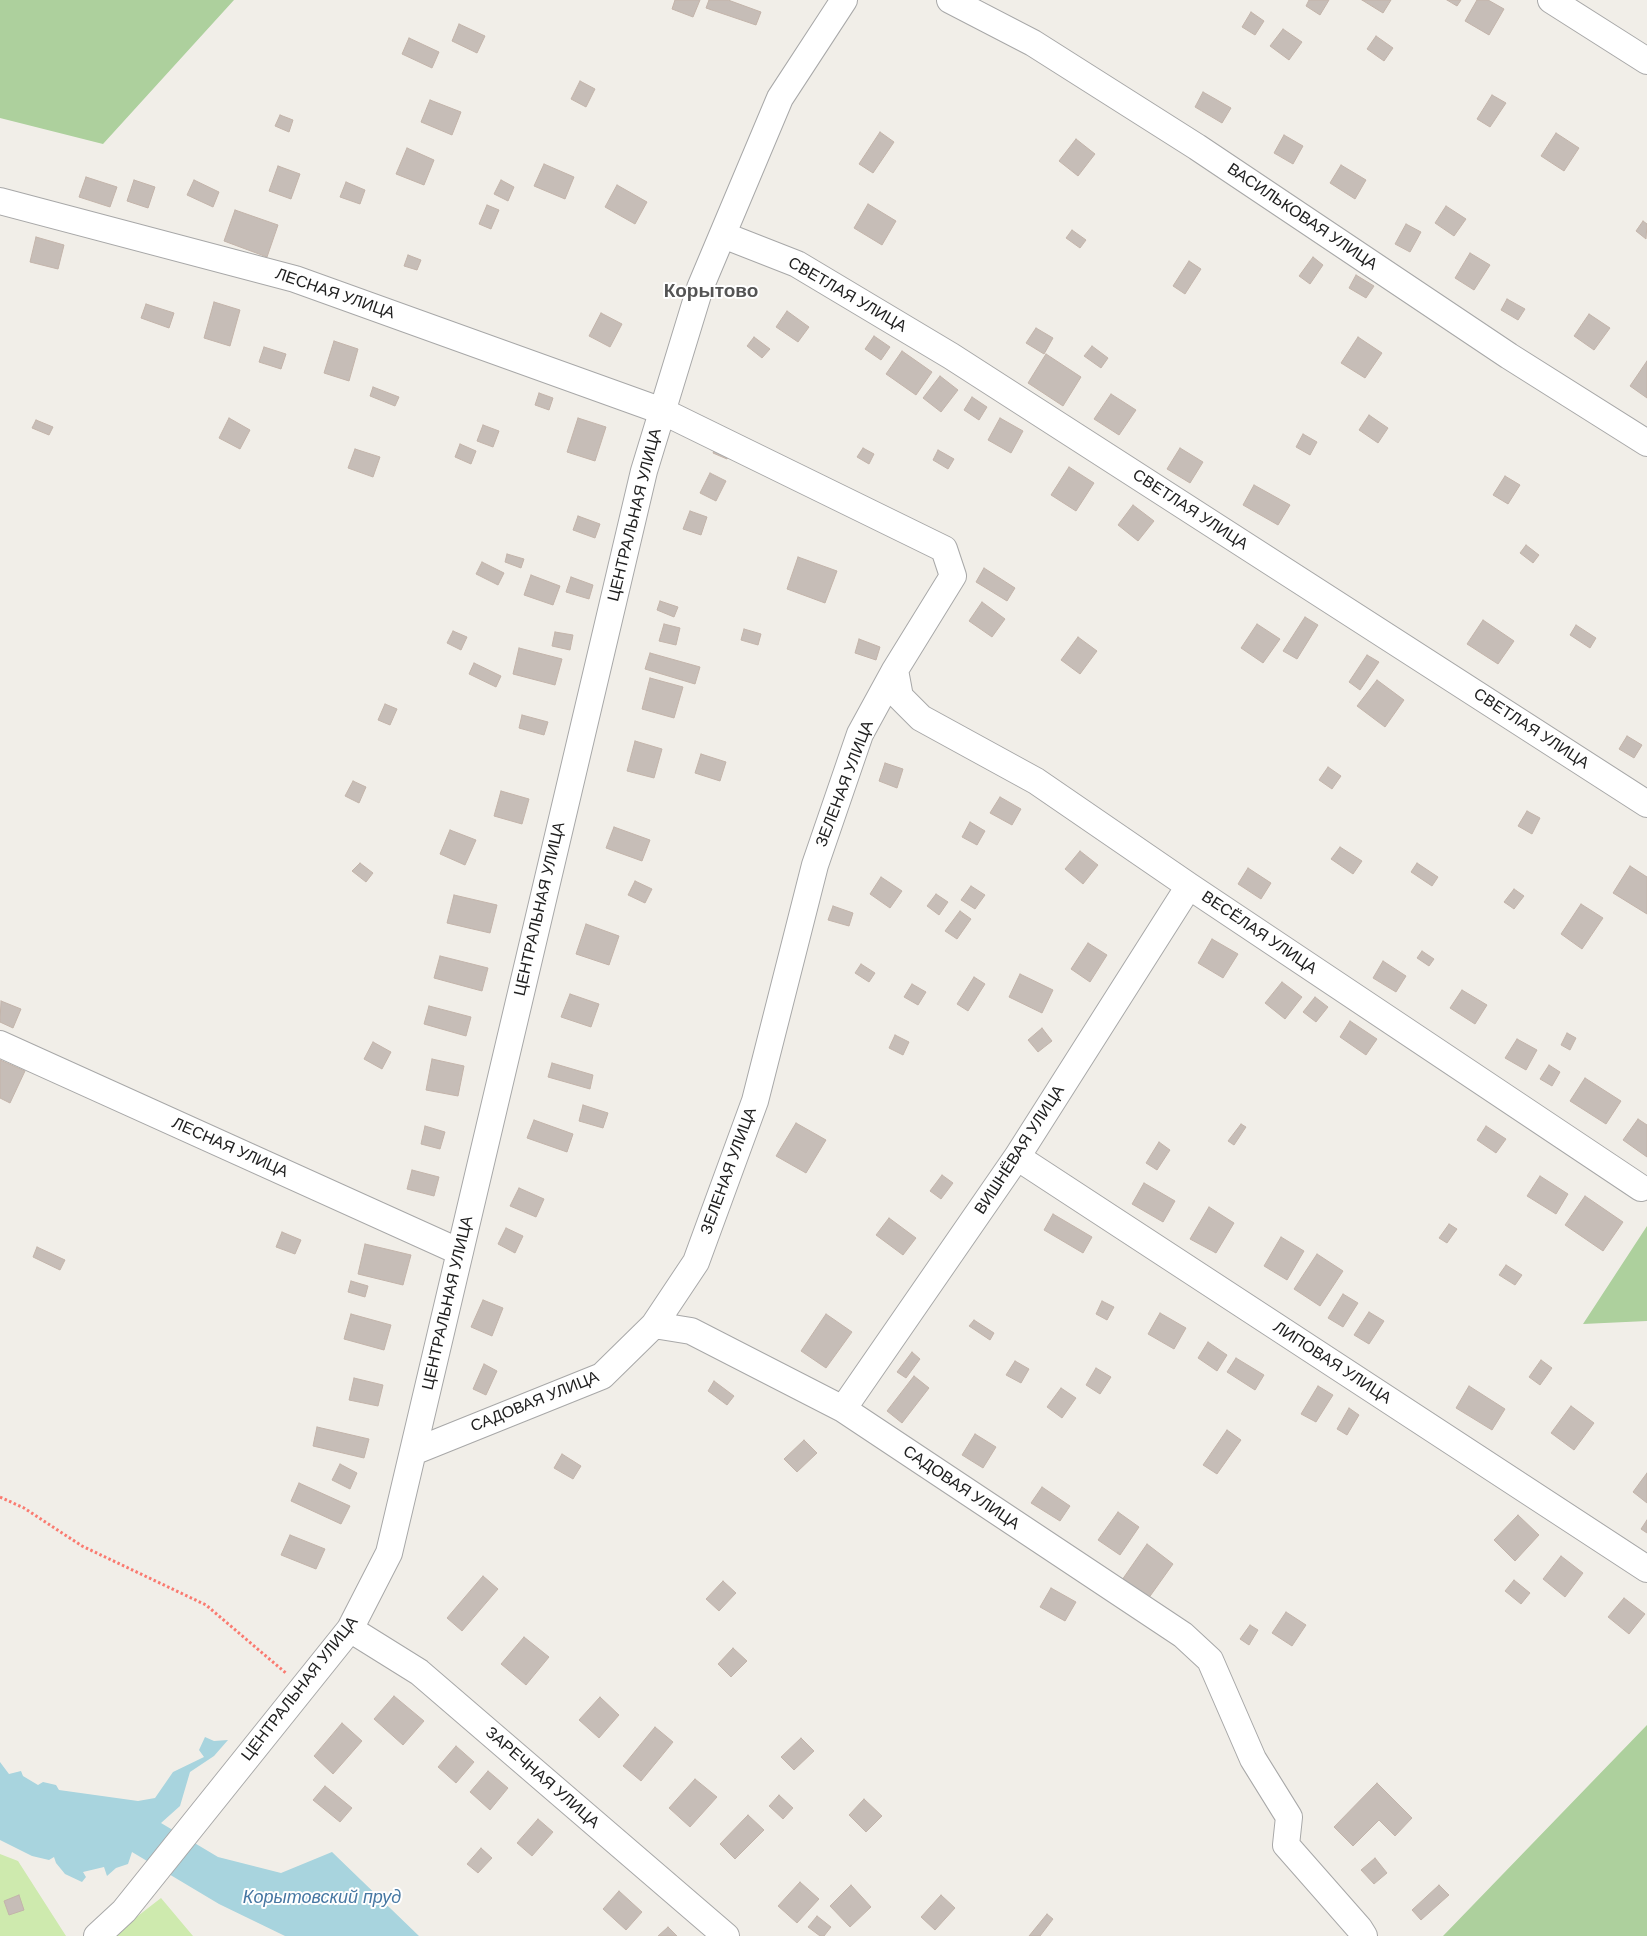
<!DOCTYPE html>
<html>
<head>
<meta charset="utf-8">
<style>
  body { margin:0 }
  canvas { display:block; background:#f1eee8 }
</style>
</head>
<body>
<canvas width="1647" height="1936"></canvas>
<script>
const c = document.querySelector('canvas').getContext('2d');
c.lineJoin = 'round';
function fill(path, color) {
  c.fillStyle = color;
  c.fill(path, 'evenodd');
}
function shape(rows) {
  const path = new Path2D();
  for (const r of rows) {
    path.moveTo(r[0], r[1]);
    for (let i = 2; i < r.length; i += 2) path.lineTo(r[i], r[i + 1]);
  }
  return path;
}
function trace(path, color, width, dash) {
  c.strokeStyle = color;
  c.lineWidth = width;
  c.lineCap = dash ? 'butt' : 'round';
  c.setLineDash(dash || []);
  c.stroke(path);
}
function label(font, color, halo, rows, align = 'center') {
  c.font = font + ' Helvetica,sans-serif';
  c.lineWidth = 4;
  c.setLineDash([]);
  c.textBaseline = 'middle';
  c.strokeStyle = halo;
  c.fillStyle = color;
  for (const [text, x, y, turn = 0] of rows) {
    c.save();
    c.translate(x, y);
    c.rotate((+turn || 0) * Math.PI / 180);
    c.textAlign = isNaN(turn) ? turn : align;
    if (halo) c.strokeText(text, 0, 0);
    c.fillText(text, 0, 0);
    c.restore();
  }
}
fill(shape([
  [0,1854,18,1861,66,1936,0,1936],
  [161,1898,193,1936,112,1936]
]), '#ceeaae');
fill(shape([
  [0,0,234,0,103,144,0,118],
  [1647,1226,1647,1321,1583,1324],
  [1647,1725,1647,1936,1443,1936]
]), '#add09d');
fill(shape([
  [205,1737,214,1741,228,1740,214,1756,190,1772,180,1806,161,1823,218,1857,281,1873,332,1852,419,1936,285,1936,219,1904,132,1852,128,1864,116,1868,107,1876,104,1867,83,1872,86,1877,82,1882,65,1874,56,1863,54,1857,49,1860,32,1856,0,1840,0,1762,9,1774,21,1771,23,1776,38,1785,43,1782,56,1785,59,1790,138,1801,155,1798,173,1772,204,1757,199,1750]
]), '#a8d4de');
const building = shape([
  [675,0,700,0,693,17,672,9,675,0],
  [709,0,728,0,761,12,756,25,706,8,709,0],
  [1309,0,1329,0,1320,15,1306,6,1309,0],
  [1362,0,1391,0,1383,13,1362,0],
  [1447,0,1461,0,1457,6,1447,0],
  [1477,0,1488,0,1504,9,1489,35,1465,21,1477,0],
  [1251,12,1264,21,1255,35,1242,27,1251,12],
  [459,24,485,36,477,53,452,41,459,24],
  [1283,29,1302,42,1289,60,1270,46,1283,29],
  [1376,36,1393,48,1384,61,1367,49,1376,36],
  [409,38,439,52,432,68,402,54,409,38],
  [580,81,595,89,586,107,571,99,580,81],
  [1203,92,1231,108,1222,123,1195,107,1203,92],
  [1492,95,1506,103,1490,127,1477,119,1492,95],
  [430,100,461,112,452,135,421,122,430,100],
  [280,115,293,120,289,132,275,126,280,115],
  [880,132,894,142,873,173,859,164,880,132],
  [1556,133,1579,148,1564,171,1541,156,1556,133],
  [1284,135,1303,146,1293,164,1274,153,1284,135],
  [1076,139,1095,154,1078,176,1059,161,1076,139],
  [407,148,434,160,424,185,396,174,407,148],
  [544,164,574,177,565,199,534,186,544,164],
  [1341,165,1366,180,1355,199,1330,183,1341,165],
  [278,166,300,174,291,199,269,191,278,166],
  [86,177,117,187,110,207,79,197,86,177],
  [134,180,155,187,148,208,127,201,134,180],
  [194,180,219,192,213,207,187,195,194,180],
  [501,180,514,187,508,201,494,194,501,180],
  [346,182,365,190,360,204,340,197,346,182],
  [617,185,647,202,635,224,605,207,617,185],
  [868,204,896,221,882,245,854,228,868,204],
  [487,205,499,210,491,229,479,224,487,205],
  [1446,206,1466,219,1454,236,1435,223,1446,206],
  [235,210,278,225,267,257,224,241,235,210],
  [1643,221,1647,224,1646,239,1636,231,1643,221],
  [1406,224,1421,232,1410,252,1395,244,1406,224],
  [1072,230,1086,240,1080,248,1066,238,1072,230],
  [36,237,64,245,58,269,30,262,36,237],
  [1470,253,1490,265,1474,290,1455,278,1470,253],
  [408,255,421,260,417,270,404,266,408,255],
  [1313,257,1323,265,1310,284,1299,276,1313,257],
  [1189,261,1201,269,1185,294,1173,286,1189,261],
  [1356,275,1374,286,1366,298,1349,288,1356,275],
  [1507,299,1525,309,1518,320,1501,310,1507,299],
  [214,302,240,310,230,346,204,338,214,302],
  [146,304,174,313,169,328,141,318,146,304],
  [787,311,809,327,798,342,776,327,787,311],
  [601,313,622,324,610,347,589,336,601,313],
  [1589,314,1610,328,1594,350,1574,336,1589,314],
  [1036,328,1053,338,1044,354,1026,343,1036,328],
  [874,336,890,347,881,360,865,349,874,336],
  [754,337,770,349,762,358,747,346,754,337],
  [1358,337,1382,353,1365,378,1341,363,1358,337],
  [334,341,358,349,349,381,324,373,334,341],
  [1092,346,1108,358,1101,368,1084,356,1092,346],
  [264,347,286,354,281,369,259,362,264,347],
  [902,351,932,372,916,395,886,374,902,351],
  [1046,354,1081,377,1063,406,1028,383,1046,354],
  [1647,361,1647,398,1630,386,1647,361],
  [940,376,958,390,941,412,923,398,940,376],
  [373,387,399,397,395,406,370,396,373,387],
  [539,393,553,398,549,410,535,405,539,393],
  [1111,394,1136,410,1119,435,1094,419,1111,394],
  [972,397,987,407,979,420,964,410,972,397],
  [1369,415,1388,428,1378,443,1359,430,1369,415],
  [229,418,250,430,240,449,219,438,229,418],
  [578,418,606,427,595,461,567,452,578,418],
  [1000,418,1023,431,1011,453,988,440,1000,418],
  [36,420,53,427,49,435,32,428,36,420],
  [483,425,499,431,493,447,477,441,483,425],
  [1303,434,1317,442,1310,455,1296,447,1303,434],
  [460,444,476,451,471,464,455,457,460,444],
  [716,446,730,452,727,459,713,453,716,446],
  [863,448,874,454,869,464,857,457,863,448],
  [1180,448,1203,462,1190,483,1167,469,1180,448],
  [355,449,380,457,373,477,348,468,355,449],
  [938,450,954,459,948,469,933,460,938,450],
  [1069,467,1094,483,1076,511,1051,495,1069,467],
  [710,473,726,481,716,501,700,493,710,473],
  [1505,476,1520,485,1508,504,1493,495,1505,476],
  [1254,485,1290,505,1278,525,1243,505,1254,485],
  [1133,505,1154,521,1138,541,1118,525,1133,505],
  [690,511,707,517,701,535,683,529,690,511],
  [578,516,600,524,595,538,573,530,578,516],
  [1526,545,1539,555,1533,563,1520,553,1526,545],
  [507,554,524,559,521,568,505,562,507,554],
  [798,557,837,571,825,603,787,589,798,557],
  [482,562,504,573,498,585,476,574,482,562],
  [984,568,1015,588,1007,601,976,582,984,568],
  [531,575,560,586,553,605,524,595,531,575],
  [571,577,593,585,589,599,566,592,571,577],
  [660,601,678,607,674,617,657,610,660,601],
  [982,602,1005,619,992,637,969,621,982,602],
  [1305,617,1318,625,1297,659,1283,651,1305,617],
  [1483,620,1514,641,1498,664,1467,644,1483,620],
  [664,624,680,628,676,645,659,641,664,624],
  [1257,624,1280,639,1263,663,1241,648,1257,624],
  [1576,625,1596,638,1590,648,1570,635,1576,625],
  [744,629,761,634,758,645,741,640,744,629],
  [453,631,467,637,461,650,447,643,453,631],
  [555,632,573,635,570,650,552,646,555,632],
  [1078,637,1097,651,1080,674,1061,660,1078,637],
  [859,639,880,647,876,660,855,653,859,639],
  [519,648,562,659,555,685,513,674,519,648],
  [650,653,700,667,695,684,645,669,650,653],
  [1367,655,1379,662,1360,690,1349,682,1367,655],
  [474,663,501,676,496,687,469,674,474,663],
  [650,678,683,687,674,718,642,709,650,678],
  [1377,680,1404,700,1385,727,1357,706,1377,680],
  [385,704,397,709,390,725,378,720,385,704],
  [522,715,548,722,544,735,519,728,522,715],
  [1627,736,1642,745,1634,758,1619,749,1627,736],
  [635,741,662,749,654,778,627,771,635,741],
  [701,754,726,762,720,781,695,773,701,754],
  [885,763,903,769,897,788,879,781,885,763],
  [1328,767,1341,776,1332,789,1319,780,1328,767],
  [353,781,366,787,359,803,345,796,353,781],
  [501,791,529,799,522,824,494,816,501,791],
  [1000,797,1021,809,1012,825,990,813,1000,797],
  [1527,811,1540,818,1532,834,1518,826,1527,811],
  [970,822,985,831,977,845,962,837,970,822],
  [614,827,650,840,642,861,606,848,614,827],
  [450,830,476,840,465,865,440,854,450,830],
  [1340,847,1362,861,1353,874,1331,859,1340,847],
  [1080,851,1098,865,1083,884,1065,869,1080,851],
  [360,863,373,873,366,882,352,871,360,863],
  [1417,863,1438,877,1432,886,1411,872,1417,863],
  [1630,866,1647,877,1647,914,1613,893,1630,866],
  [1248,868,1271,883,1261,899,1238,884,1248,868],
  [881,877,902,891,890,908,870,894,881,877],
  [635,881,652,889,645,903,628,895,635,881],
  [971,886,985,895,975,909,961,900,971,886],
  [1514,889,1524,896,1514,909,1504,902,1514,889],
  [936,894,948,902,939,915,927,906,936,894],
  [454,895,497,905,490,933,447,923,454,895],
  [1581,904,1603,918,1582,949,1561,934,1581,904],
  [833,906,853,913,849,926,828,920,833,906],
  [960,911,971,919,957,939,945,931,960,911],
  [586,924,619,936,609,965,576,954,586,924],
  [1212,939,1238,954,1223,978,1198,963,1212,939],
  [1088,943,1107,955,1090,982,1071,969,1088,943],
  [1422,951,1434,959,1429,966,1417,958,1422,951],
  [440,956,488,968,482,991,434,978,440,956],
  [1383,961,1406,976,1396,992,1373,978,1383,961],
  [861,964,875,973,869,982,855,973,861,964],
  [1020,974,1053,990,1042,1013,1009,997,1020,974],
  [974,977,985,984,968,1011,957,1004,974,977],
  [1282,982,1302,997,1285,1019,1265,1003,1282,982],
  [912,984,926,992,918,1005,904,997,912,984],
  [1462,990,1487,1005,1475,1024,1450,1008,1462,990],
  [570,994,599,1004,591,1027,561,1017,570,994],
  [1315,997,1328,1007,1316,1022,1303,1012,1315,997],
  [1,1001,21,1009,13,1028,0,1022,1,1001],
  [429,1006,471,1017,466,1036,424,1024,429,1006],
  [1350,1021,1377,1039,1366,1055,1340,1037,1350,1021],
  [1042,1028,1052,1041,1038,1052,1028,1040,1042,1028],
  [1567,1033,1576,1038,1570,1050,1561,1045,1567,1033],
  [895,1035,909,1042,903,1055,889,1048,895,1035],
  [1517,1039,1537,1050,1526,1070,1505,1058,1517,1039],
  [373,1042,391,1052,382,1069,364,1059,373,1042],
  [432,1059,464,1066,458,1096,426,1090,432,1059],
  [0,1060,25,1071,10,1103,0,1098,0,1060],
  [552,1063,593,1075,590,1089,548,1077,552,1063],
  [1549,1065,1560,1072,1552,1086,1540,1079,1549,1065],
  [1585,1078,1621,1101,1606,1124,1570,1101,1585,1078],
  [583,1105,608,1113,603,1128,579,1121,583,1105],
  [1638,1119,1647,1125,1647,1157,1623,1140,1638,1119],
  [534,1120,573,1134,567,1152,527,1138,534,1120],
  [796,1123,826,1140,806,1173,776,1156,796,1123],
  [1241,1124,1246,1127,1234,1145,1228,1141,1241,1124],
  [425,1126,445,1132,440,1149,421,1144,425,1126],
  [1486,1126,1506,1139,1496,1153,1477,1140,1486,1126],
  [1159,1142,1170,1150,1157,1170,1146,1163,1159,1142],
  [412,1170,439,1177,434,1196,407,1189,412,1170],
  [942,1175,953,1183,941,1199,930,1191,942,1175],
  [1540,1176,1568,1194,1556,1214,1527,1196,1540,1176],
  [1144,1183,1175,1201,1163,1222,1132,1204,1144,1183],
  [519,1188,544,1199,536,1217,510,1206,519,1188],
  [1585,1196,1623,1222,1603,1251,1565,1225,1585,1196],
  [1209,1207,1234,1223,1216,1253,1190,1239,1209,1207],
  [1053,1214,1092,1237,1083,1253,1044,1230,1053,1214],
  [889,1218,916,1238,903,1255,876,1235,889,1218],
  [1449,1224,1457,1229,1447,1243,1439,1238,1449,1224],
  [506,1228,523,1236,515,1253,498,1244,506,1228],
  [282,1232,301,1240,295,1254,276,1247,282,1232],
  [1281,1237,1304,1251,1287,1280,1264,1266,1281,1237],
  [365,1244,411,1255,403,1285,358,1274,365,1244],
  [37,1247,65,1260,60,1270,33,1257,37,1247],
  [1317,1254,1343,1271,1320,1306,1294,1289,1317,1254],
  [1506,1265,1522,1275,1515,1285,1499,1275,1506,1265],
  [351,1281,368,1286,365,1297,348,1292,351,1281],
  [1343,1294,1358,1303,1343,1327,1328,1318,1343,1294],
  [483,1300,503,1308,492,1336,471,1327,483,1300],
  [1102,1301,1114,1307,1107,1320,1096,1314,1102,1301],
  [1369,1312,1384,1321,1369,1344,1354,1335,1369,1312],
  [1160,1313,1186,1328,1174,1349,1148,1334,1160,1313],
  [351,1314,391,1325,384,1350,344,1339,351,1314],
  [826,1314,852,1332,826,1368,801,1351,826,1314],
  [974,1320,994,1333,990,1340,969,1326,974,1320],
  [1208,1342,1227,1355,1217,1371,1198,1358,1208,1342],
  [912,1352,920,1359,906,1378,897,1372,912,1352],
  [1236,1358,1264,1375,1255,1390,1227,1372,1236,1358],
  [1541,1360,1552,1368,1540,1385,1529,1377,1541,1360],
  [1015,1361,1029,1369,1021,1383,1006,1375,1015,1361],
  [484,1364,497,1371,486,1395,473,1389,484,1364],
  [1096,1368,1111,1377,1100,1394,1086,1385,1096,1368],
  [914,1376,929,1388,902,1423,887,1411,914,1376],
  [354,1378,383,1385,378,1406,349,1400,354,1378],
  [714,1381,734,1396,727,1405,708,1391,714,1381],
  [1318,1386,1333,1395,1316,1422,1301,1414,1318,1386],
  [1469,1386,1505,1409,1492,1430,1456,1408,1469,1386],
  [1061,1388,1076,1398,1062,1418,1047,1407,1061,1388],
  [1571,1406,1594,1423,1574,1450,1551,1433,1571,1406],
  [1349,1408,1359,1415,1347,1435,1337,1429,1349,1408],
  [317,1427,369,1439,364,1458,313,1446,317,1427],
  [1227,1430,1241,1440,1217,1474,1203,1465,1227,1430],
  [975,1434,996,1447,983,1468,962,1455,975,1434],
  [804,1440,817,1453,797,1472,784,1459,804,1440],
  [562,1454,581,1466,573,1479,554,1468,562,1454],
  [340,1464,357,1473,350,1489,332,1480,340,1464],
  [1647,1473,1647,1503,1633,1492,1647,1473],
  [299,1483,350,1506,341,1524,291,1501,299,1483],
  [1042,1487,1070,1506,1060,1521,1031,1503,1042,1487],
  [1118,1512,1139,1527,1120,1555,1098,1540,1118,1512],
  [1518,1515,1539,1535,1515,1561,1494,1540,1518,1515],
  [1647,1520,1647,1533,1641,1529,1647,1520],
  [290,1535,325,1549,316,1569,281,1555,290,1535],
  [1147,1544,1173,1564,1148,1599,1122,1580,1147,1544],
  [1561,1556,1583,1573,1565,1597,1543,1579,1561,1556],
  [483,1576,498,1589,462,1631,447,1618,483,1576],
  [1514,1580,1530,1593,1521,1604,1505,1591,1514,1580],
  [723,1581,736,1593,719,1611,706,1599,723,1581],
  [1051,1588,1076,1602,1065,1621,1040,1607,1051,1588],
  [1624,1598,1645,1614,1629,1634,1608,1617,1624,1598],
  [1286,1612,1306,1625,1292,1646,1272,1633,1286,1612],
  [1250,1625,1258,1630,1249,1645,1240,1639,1250,1625],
  [524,1637,549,1657,526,1685,501,1664,524,1637],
  [733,1648,747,1661,731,1677,718,1664,733,1648],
  [394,1696,424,1721,403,1745,374,1719,394,1696],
  [600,1697,619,1715,599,1738,579,1720,600,1697],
  [342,1723,362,1741,333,1774,314,1756,342,1723],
  [655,1727,673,1742,641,1781,623,1766,655,1727],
  [801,1738,814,1751,794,1770,781,1757,801,1738],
  [456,1746,474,1762,456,1783,438,1767,456,1746],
  [488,1771,508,1788,490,1810,470,1792,488,1771],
  [695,1779,717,1797,690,1827,669,1808,695,1779],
  [1377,1783,1412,1818,1395,1836,1379,1820,1353,1846,1334,1827,1377,1783],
  [325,1786,352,1808,340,1822,313,1800,325,1786],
  [779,1795,793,1808,783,1819,769,1806,779,1795],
  [864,1799,882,1816,866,1832,849,1815,864,1799],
  [748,1815,764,1830,735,1859,720,1844,748,1815],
  [538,1819,553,1832,532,1856,517,1843,538,1819],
  [481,1848,492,1858,478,1873,467,1864,481,1848],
  [1375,1858,1387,1873,1374,1884,1361,1870,1375,1858],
  [800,1882,819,1899,797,1923,778,1906,800,1882],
  [851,1885,871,1907,850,1927,830,1906,851,1885],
  [1439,1885,1449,1895,1421,1920,1412,1910,1439,1885],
  [619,1891,642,1912,626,1930,603,1909,619,1891],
  [19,1895,24,1910,9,1915,4,1901,19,1895],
  [941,1895,955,1908,935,1930,921,1917,941,1895],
  [1047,1914,1053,1919,1040,1936,1029,1936,1047,1914],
  [817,1916,831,1927,824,1936,820,1936,808,1927,817,1916],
  [668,1927,677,1936,658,1936,668,1927]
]);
fill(building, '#c6bdb7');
trace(building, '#c3b4aa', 1);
const minor = shape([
  [950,0,1033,43,1197,147,1509,356,1647,443],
  [1551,0,1647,61],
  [0,201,295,279,662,411,944,549,953,576,895,670,860,734,815,865,755,1101,696,1262,654,1325],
  [723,235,797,264,951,356,1647,804],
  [895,670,900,697,921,718,1036,781,1189,886,1641,1188],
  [0,1044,460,1252],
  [1017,1157,1647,1569],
  [843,1409,1017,1157,1189,886],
  [413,1452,602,1376,654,1325,691,1331,843,1409,1183,1635,1210,1660,1253,1759,1289,1817,1286,1845,1359,1928,1364,1936],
  [350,1629,419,1672,726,1936],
  [97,1936,124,1911,350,1629,389,1553,644,471,700,288,780,98,844,0]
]);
trace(minor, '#a8a8a8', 28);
trace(shape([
  [0,1497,24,1508,82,1546,206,1605,287,1674]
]), '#fa7a70', 3, [2.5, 2.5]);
trace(minor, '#fff', 26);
label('16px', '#212121', '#fff', [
  ["ВАСИЛЬКОВАЯ УЛИЦА",1302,217,34],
  ["ЛЕСНАЯ УЛИЦА",335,294,19],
  ["СВЕТЛАЯ УЛИЦА",847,295,30],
  ["СВЕТЛАЯ УЛИЦА",1190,510,33],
  ["ЦЕНТРАЛЬНАЯ УЛИЦА",635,515,-76],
  ["СВЕТЛАЯ УЛИЦА",1531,729,33],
  ["ЗЕЛЕНАЯ УЛИЦА",845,784,-69],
  ["ЦЕНТРАЛЬНАЯ УЛИЦА",540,909,-77],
  ["ВЕСЁЛАЯ УЛИЦА",1259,933,34],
  ["ЛЕСНАЯ УЛИЦА",230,1148,24],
  ["ВИШНЁВАЯ УЛИЦА",1020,1150,-57],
  ["ЗЕЛЕНАЯ УЛИЦА",729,1171,-70],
  ["ЦЕНТРАЛЬНАЯ УЛИЦА",448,1303,-77],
  ["ЛИПОВАЯ УЛИЦА",1332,1363,33],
  ["САДОВАЯ УЛИЦА",535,1402,-22],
  ["САДОВАЯ УЛИЦА",961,1488,34],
  ["ЦЕНТРАЛЬНАЯ УЛИЦА",300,1689,-52],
  ["ЗАРЕЧНАЯ УЛИЦА",542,1778,41]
]);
label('italic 18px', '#4677a2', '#fff', [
  ["Корытовский пруд",322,1898]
]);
label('bold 19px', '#545454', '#fff', [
  ["Корытово",711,292]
]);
</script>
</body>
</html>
